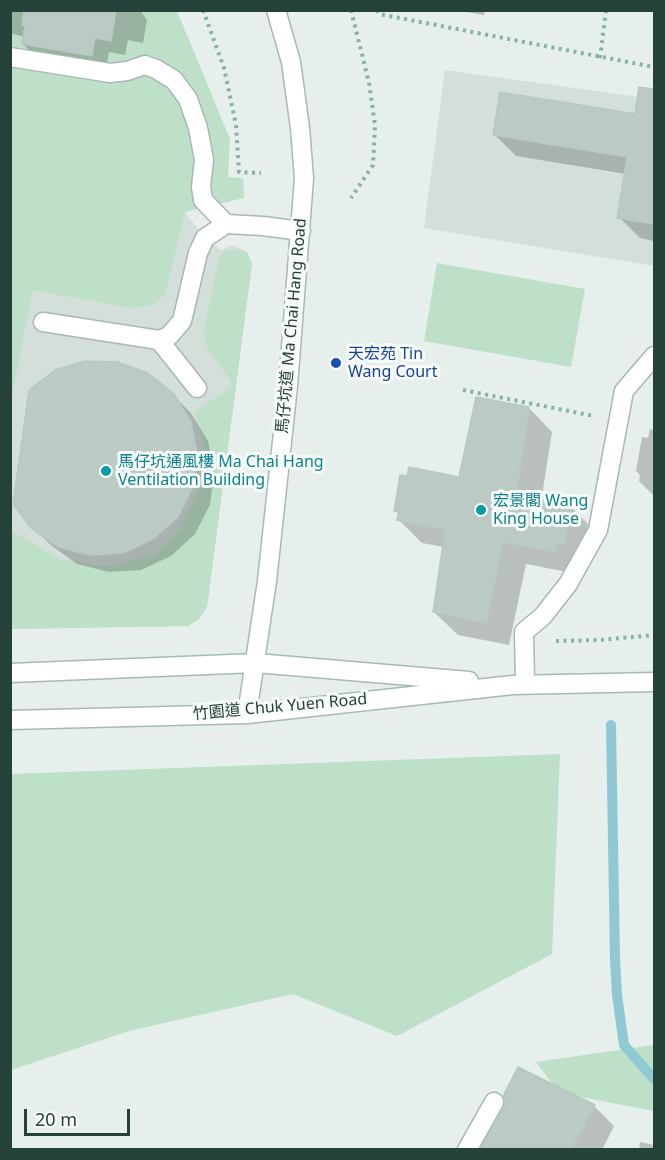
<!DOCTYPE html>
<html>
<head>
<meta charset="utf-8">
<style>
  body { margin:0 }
  #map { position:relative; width:665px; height:1160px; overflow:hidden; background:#e6efeb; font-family:"Noto Sans",sans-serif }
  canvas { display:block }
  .frame { position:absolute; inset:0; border:12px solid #24423a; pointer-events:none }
  .scale { position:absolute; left:24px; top:1109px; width:106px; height:27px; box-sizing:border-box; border:3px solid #24423a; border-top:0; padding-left:8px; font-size:18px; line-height:21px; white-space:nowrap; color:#24423a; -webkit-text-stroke:4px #f7fbf9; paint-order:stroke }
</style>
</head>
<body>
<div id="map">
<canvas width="665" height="1160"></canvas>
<div class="frame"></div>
<div class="scale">20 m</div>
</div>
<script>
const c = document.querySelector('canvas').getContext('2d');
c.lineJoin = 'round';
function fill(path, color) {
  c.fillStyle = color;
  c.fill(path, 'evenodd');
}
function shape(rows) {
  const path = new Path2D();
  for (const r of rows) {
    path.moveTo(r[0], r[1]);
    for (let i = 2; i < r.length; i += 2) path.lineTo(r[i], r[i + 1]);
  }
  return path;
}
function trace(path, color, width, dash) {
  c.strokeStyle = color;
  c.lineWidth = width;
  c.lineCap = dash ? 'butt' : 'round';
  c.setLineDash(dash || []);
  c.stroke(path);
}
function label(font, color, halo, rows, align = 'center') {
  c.font = font + ' "Noto Sans","Noto Sans TC",sans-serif';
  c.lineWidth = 6;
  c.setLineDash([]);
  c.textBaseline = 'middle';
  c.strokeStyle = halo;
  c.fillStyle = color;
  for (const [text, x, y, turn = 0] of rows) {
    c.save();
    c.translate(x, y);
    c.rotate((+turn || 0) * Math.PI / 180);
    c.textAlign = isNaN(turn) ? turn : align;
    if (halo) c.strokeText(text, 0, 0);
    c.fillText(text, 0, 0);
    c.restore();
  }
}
fill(shape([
  [445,70,654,99,654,266,424,228],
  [185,212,205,238,221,250,232,245,247,252,252,264,207,607,199,619,188,626,11,629,11,402,31,291,132,308,166,293]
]), '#d4dfda');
fill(shape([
  [11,11,177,11,230,139,228,177,243,178,244,198,185,212,166,293,153,305,132,308,32,291,11,403],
  [234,249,247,252,252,264,207,607,199,619,188,626,11,629,11,531,60,559,107,567,154,555,180,529,200,488,205,447,194,412,231,388,231,381,207,348,204,331,219,257,225,251],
  [437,263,585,289,571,367,424,341],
  [560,754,552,954,397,1036,293,994,129,1031,11,1070,11,774],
  [654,1045,654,1111,559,1093,536,1062]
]), '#bfe0c8');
fill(shape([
  [10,10,140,10,147,20,143,43,128,40,125,55,109,52,106,70,38,59,23,44,25,37,13,34,10,32],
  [454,10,485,10,484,15],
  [501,94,654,118,654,241,640,238,619,217,626,174,516,156,495,135],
  [173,395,191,413,208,441,214,473,210,505,195,534,171,556,141,570,109,572,77,564,52,546,33,528],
  [529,408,552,432,542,496,565,501,588,524,587,529,594,535,578,574,526,564,509,645,458,635,434,612,444,547,422,543,399,520,400,515,395,510,460,479],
  [650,429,654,430,654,496,639,481,640,475,636,471,642,437,648,438],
  [594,1106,614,1126,602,1150,482,1150,505,1108],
  [640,1142,654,1145,654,1150,639,1150]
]), '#0003');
trace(shape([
  [611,725,615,959,617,995,624,1045,654,1079]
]), '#8ec9d4', 10);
const building = shape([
  [24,10,116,10,111,41,95,38,92,56,22,44,25,26,22,25,24,10],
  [639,87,654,89,654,224,617,218,627,157,493,135,500,92,635,114,639,87],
  [85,361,117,362,148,373,174,394,191,422,197,454,193,487,178,517,153,539,123,553,90,555,58,547,32,529,13,504,29,390,55,370,85,361],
  [476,397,529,407,517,490,566,499,564,509,571,510,564,545,557,543,555,552,503,542,486,623,433,612,445,530,397,520,399,512,394,511,400,475,407,476,409,467,459,477,476,397],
  [518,1067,595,1105,572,1149,480,1149,504,1108,505,1101,503,1096,518,1067]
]);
fill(building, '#bbcac4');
trace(building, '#b8c9c2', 1.5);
const lane = shape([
  [10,57,110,73,127,71,145,65,156,69,174,80,188,99,198,128,204,160,201,187,203,200,226,224],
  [43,322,159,340,169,336,182,321,198,253,205,238,226,224,263,226,301,231],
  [159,340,197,388],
  [525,684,524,632,543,616,568,584,598,530,624,391,654,356],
  [467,1150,494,1102]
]);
const secondary = shape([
  [10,673,256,663,469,681],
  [247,714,267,581,288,386,304,178,300,128,291,62,276,10],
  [10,720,247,714,513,685,654,682]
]);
trace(lane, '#a8b8b2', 21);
trace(secondary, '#a4bbb3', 21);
trace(shape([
  [203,10,224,68,236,125,239,172,261,173],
  [351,10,369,83,375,125,373,165,351,198],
  [377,10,379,14,654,67],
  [600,58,606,10],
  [463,390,594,416],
  [556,641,600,640,654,635]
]), '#86b3a5', 4, [3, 4.5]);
trace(lane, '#fff', 18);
trace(secondary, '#fff', 18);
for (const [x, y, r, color] of [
  [336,363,6,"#1a4fb4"],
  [106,471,6,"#0f9aa8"],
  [481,510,6,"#0f9aa8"]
]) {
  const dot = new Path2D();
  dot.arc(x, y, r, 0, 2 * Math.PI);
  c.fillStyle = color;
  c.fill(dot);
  trace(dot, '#f7fbf9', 2);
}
label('16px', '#24423a', '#f7fbf9', [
  ["馬仔坑道 Ma Chai Hang Road",292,326,-85],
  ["竹園道 Chuk Yuen Road",280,707,-5]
]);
label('16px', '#164399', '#f7fbf9', [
  ["天宏苑 Tin",348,354],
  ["Wang Court",348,372]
], 'left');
label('16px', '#0d838f', '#f7fbf9', [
  ["馬仔坑通風樓 Ma Chai Hang",118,462],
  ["Ventilation Building",118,480],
  ["宏景閣 Wang",493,501],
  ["King House",493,519]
], 'left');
</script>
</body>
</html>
